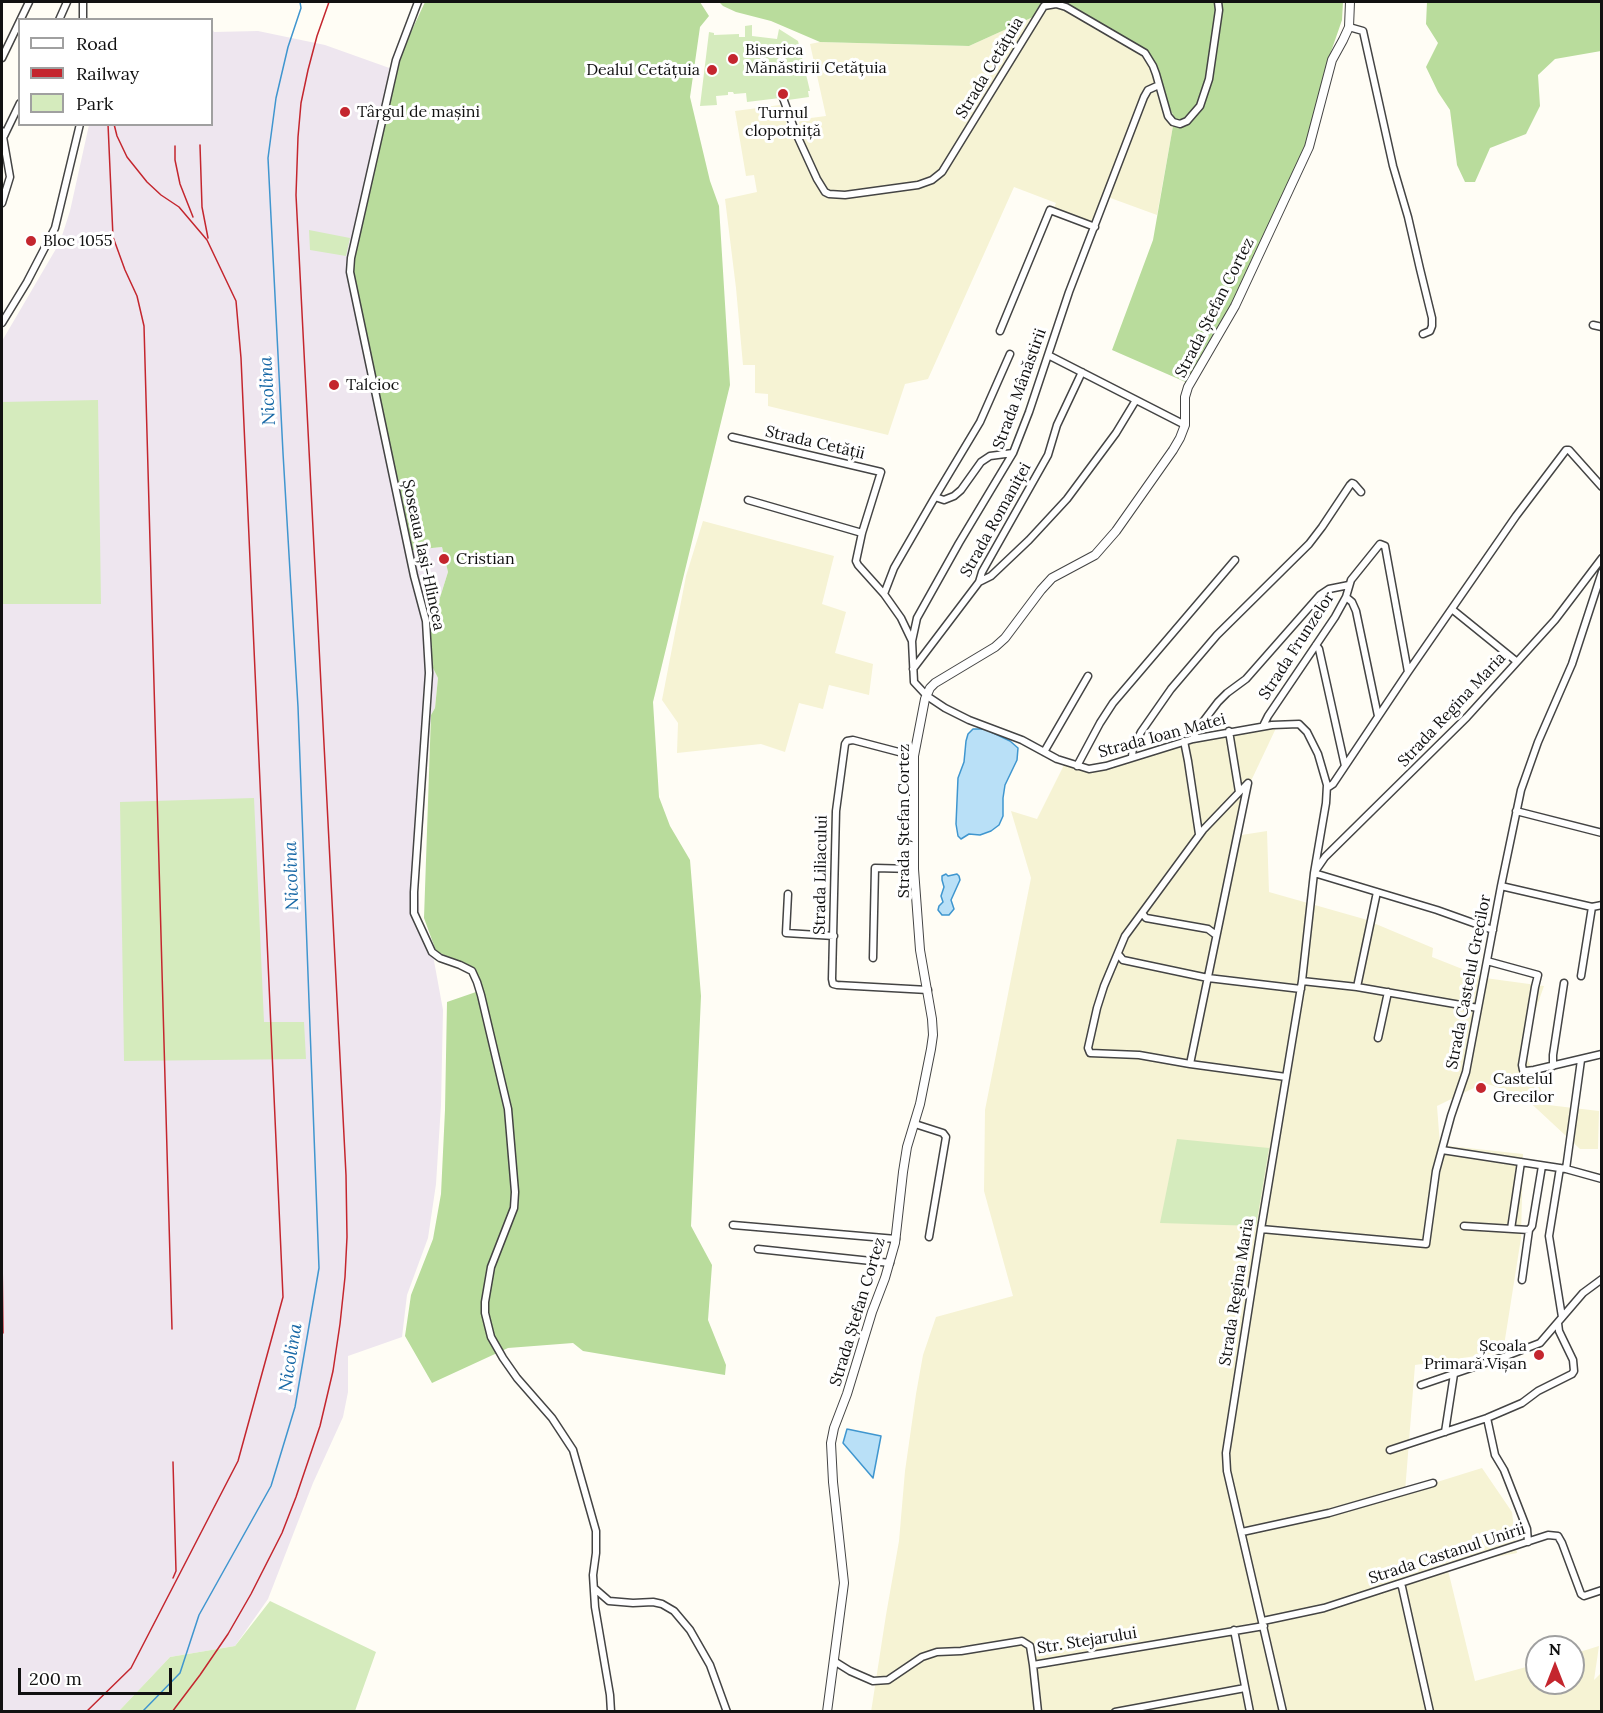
<!DOCTYPE html>
<html>
<head>
<meta charset="utf-8">
<style>
  body { margin:0 }
  #map { position:relative; width:1603px; height:1713px; overflow:hidden; background:#fffdf5; font-family:Lora,serif }
  canvas { display:block }
  .frame { position:absolute; inset:0; border:3px solid #111; pointer-events:none }
  .legend { position:absolute; left:18px; top:18px; width:195px; height:108px; box-sizing:border-box; background:#fff; border:2px solid #a0a0a0; margin:0; padding:8px 10px; list-style:none; font-size:18px; color:#111 }
  .legend li { display:flex; align-items:center; gap:12px; height:30px }
  .legend b { width:30px; border:2px solid #a0a0a0 }
  .north { position:absolute; left:1525px; top:1635px; width:60px; height:60px; box-sizing:border-box; background:#fff; border:2px solid #a0a0a0; border-radius:50%; rotate:0deg; font-size:16px; font-weight:700; line-height:24px; text-align:center; color:#111 }
  .north::after { content:''; display:block; margin:auto; width:21px; height:27px; background:#c4262e; clip-path:polygon(50% 0,100% 100%,50% 72%,0 100%) }
  .scale { position:absolute; left:18px; top:1668px; width:154px; height:27px; box-sizing:border-box; border:3px solid #111; border-top:0; padding-left:8px; font-size:18px; line-height:21px; white-space:nowrap; color:#111; -webkit-text-stroke:4px #fff; paint-order:stroke }
</style>
</head>
<body>
<div id="map">
<canvas width="1603" height="1713"></canvas>
<div class="frame"></div>
<ul class="legend">
<li><b style="height:8px;background:#fff"></b>Road</li>
<li><b style="height:8px;background:#c4262e"></b>Railway</li>
<li><b style="height:16px;background:#d5ebbd"></b>Park</li>
</ul>
<div class="north">N</div>
<div class="scale">200 m</div>
</div>
<script>
const c = document.querySelector('canvas').getContext('2d');
c.lineJoin = 'round';
function fill(path, color) {
  c.fillStyle = color;
  c.fill(path, 'evenodd');
}
function shape(rows) {
  const path = new Path2D();
  for (const r of rows) {
    path.moveTo(r[0], r[1]);
    for (let i = 2; i < r.length; i += 2) path.lineTo(r[i], r[i + 1]);
  }
  return path;
}
function trace(path, color, width, dash) {
  c.strokeStyle = color;
  c.lineWidth = width;
  c.lineCap = dash ? 'butt' : 'round';
  c.setLineDash(dash || []);
  c.stroke(path);
}
function label(font, color, halo, rows, align = 'center') {
  c.font = font + ' Lora,serif';
  c.lineWidth = 6;
  c.setLineDash([]);
  c.textBaseline = 'middle';
  c.strokeStyle = halo;
  c.fillStyle = color;
  for (const [text, x, y, turn = 0] of rows) {
    c.save();
    c.translate(x, y);
    c.rotate((+turn || 0) * Math.PI / 180);
    c.textAlign = isNaN(turn) ? turn : align;
    if (halo) c.strokeText(text, 0, 0);
    c.fillText(text, 0, 0);
    c.restore();
  }
}
fill(shape([
  [212,28,214,32,258,31,325,45,395,70,411,550,442,547,448,572,437,607,427,615,433,668,438,678,435,708,431,715,422,843,418,885,420,920,430,939,443,1010,441,1105,436,1184,428,1238,407,1295,402,1337,348,1356,348,1392,343,1417,313,1483,268,1599,235,1646,170,1657,119,1711,2,1711,2,341,60,242,70,211,89,125,212,124]
]), '#eee6ef');
fill(shape([
  [1057,7,1065,9,1126,45,1142,56,1152,69,1164,116,1173,126,1157,215,1105,196,1094,223,1054,208,1056,203,1014,187,928,379,905,384,888,435,768,406,768,394,755,393,755,365,743,365,736,288,725,199,757,192,754,175,746,176,735,111,780,105,789,130,800,126,799,122,803,119,826,116,810,44,820,42,969,46,1033,17,1038,20,1044,12,1049,8],
  [703,521,834,556,822,604,846,612,835,653,873,664,869,695,829,685,823,709,799,703,785,752,761,744,677,753,678,723,662,700,686,576],
  [1277,726,1251,781,1235,836,1267,831,1269,892,1364,919,1433,948,1432,957,1485,978,1544,986,1532,1020,1526,1056,1548,1105,1599,1111,1598,1149,1580,1149,1522,1095,1484,1083,1437,1106,1440,1145,1523,1154,1521,1238,1503,1352,1415,1365,1405,1492,1482,1468,1512,1512,1517,1553,1447,1566,1475,1681,1537,1664,1537,1683,1573,1683,1573,1654,1599,1646,1594,1680,1601,1673,1601,1711,871,1712,886,1615,899,1541,905,1471,916,1394,923,1355,936,1317,1013,1296,984,1191,985,1110,1031,878,1011,811,1037,819,1064,765,1089,771,1186,742]
]), '#f6f3d4');
fill(shape([
  [752,25,752,36,777,39,779,29,798,41,810,91,808,91,809,97,788,100,785,90,779,91,780,98,747,102,746,93,734,94,733,92,728,92,728,95,716,96,717,105,700,106,709,32,714,33,714,35,739,34,739,37,745,37,745,26],
  [309,230,350,238,346,256,310,250],
  [98,400,101,604,2,604,2,402],
  [254,798,264,1022,304,1022,306,1059,124,1061,120,802],
  [1177,1139,1269,1148,1256,1226,1160,1223],
  [270,1601,376,1652,355,1711,119,1711,170,1657,235,1646]
]), '#d5ebbd');
fill(shape([
  [425,2,700,2,709,16,700,27,690,97,710,181,719,206,730,385,653,702,659,797,670,826,690,860,701,996,691,1226,712,1265,708,1320,726,1365,725,1375,583,1351,573,1343,508,1348,432,1383,405,1336,411,1295,433,1239,441,1194,445,1110,447,1002,476,992,475,970,436,951,424,918,431,715,435,708,438,678,433,668,427,615,437,607,448,572,442,547,412,550,350,270,398,60],
  [719,2,1045,2,1042,3,1033,17,969,46,820,42,771,21,736,12,723,6],
  [1063,2,1343,2,1342,20,1324,72,1310,147,1217,333,1190,384,1112,350,1153,240,1173,126,1174,117,1170,109,1157,67,1148,52,1130,40],
  [1427,2,1601,2,1601,51,1555,59,1538,75,1540,106,1526,134,1490,148,1475,182,1465,182,1457,165,1450,110,1438,92,1426,67,1438,43,1426,24]
]), '#b9dc9c');
const water = shape([
  [973,729,985,729,1010,741,1018,748,1017,760,1005,785,1003,798,1003,816,999,825,991,831,980,835,969,834,961,839,958,836,956,824,958,778,964,762,966,741,968,734,973,729],
  [946,874,948,876,957,874,959,876,960,880,951,900,954,909,949,915,942,915,938,910,939,906,943,902,941,896,944,887,942,880,942,876,946,874],
  [847,1429,881,1436,873,1478,843,1443,847,1429]
]);
fill(water, '#b9e0f7');
trace(water, '#3f96cf', 1.5);
trace(shape([
  [142,1712,180,1673,199,1615,271,1486,295,1407,319,1268,298,707,283,453,268,158,276,98,288,47,301,8,300,2]
]), '#3f96cf', 1.5);
const minor = shape([
  [83,2,83,20],
  [418,2,396,60,351,258,350,272,414,576,426,621,429,673,414,892,414,913,432,952,440,958,460,965,472,971,477,982,481,995,508,1109,515,1192,514,1208,491,1267,485,1302,485,1313,491,1337,503,1358,517,1378,552,1418,573,1450,596,1531,596,1553,593,1575,595,1607,610,1695,611,1712],
  [59,20,67,2],
  [1349,27,1363,31,1393,166,1408,217,1420,269,1432,318,1432,326,1430,331,1423,334],
  [2,58,29,2],
  [1159,85,1148,90,1144,97,1069,292,1029,412,1013,453,959,543,917,618,912,641,914,682,927,696,945,708,969,720,1022,740,1057,759,1089,769,1106,766,1193,739,1272,725,1299,724,1307,732,1318,754,1327,785,1326,803,1314,873,1437,910,1493,930],
  [783,98,795,131,817,179,825,192,829,194,845,195,918,185,932,180,942,172,1044,6,1056,4,1066,7,1145,53,1153,66,1156,74,1168,116,1173,122,1180,124,1187,121,1200,106,1209,79,1219,10,1218,2],
  [2,131,10,177,2,203],
  [4,136,20,103],
  [2,323,27,282,55,228,80,124],
  [1593,325,1602,327],
  [1000,331,1050,210,1095,227],
  [1048,355,1185,425],
  [732,437,881,472,862,533,856,561,858,565,884,594,901,618,912,641],
  [935,497,980,422,1010,354],
  [748,500,862,533],
  [979,582,991,576,1029,540,1067,499,1116,433,1136,400],
  [884,594,894,568,935,497,944,500,954,496,961,490,981,462,990,456,1013,453],
  [1346,597,1352,602,1356,611,1378,716],
  [1453,610,1516,661],
  [1316,645,1319,649,1345,766],
  [913,669,979,582,982,572,1048,455,1057,425,1082,372],
  [1263,726,1268,716,1335,617,1346,597,1351,580,1380,544,1385,546,1408,672],
  [1229,731,1239,792],
  [1193,739,1196,731,1218,702,1227,693,1246,679,1320,595,1329,589,1349,585],
  [1184,741,1188,761,1199,834],
  [1044,752,1088,676],
  [914,756,853,740,847,741,845,744,836,811,832,979,833,984,837,985,928,990],
  [1132,756,1133,748,1141,732,1171,689,1217,635,1309,544,1322,527,1350,485,1352,483,1354,484,1361,492],
  [1077,766,1100,723,1113,703,1235,560],
  [1327,788,1333,784,1408,672,1516,516,1566,450,1569,450,1602,487],
  [1516,811,1602,833],
  [1501,886,1592,907,1602,905],
  [788,894,786,933,834,936],
  [1142,913,1146,918,1208,929,1216,935],
  [1118,954,1123,960,1208,978,1301,989],
  [873,958,875,868,914,869],
  [1487,961,1538,975,1535,987,1522,1065,1523,1070,1526,1071,1534,1070,1602,1054],
  [1581,976,1592,907],
  [1302,981,1357,987,1377,892],
  [1357,987,1478,1008],
  [1378,1038,1388,992],
  [1190,1064,1248,783,1203,830,1125,936,1104,986,1097,1008,1088,1048,1090,1053,1139,1055,1190,1064,1286,1077],
  [1553,1066,1553,1055,1564,983],
  [915,1124,943,1133,946,1137,929,1237],
  [1442,1150,1566,1169,1602,1179],
  [1560,1168,1549,1236,1562,1317],
  [1566,1169,1581,1060],
  [733,1225,896,1239],
  [1464,1226,1529,1230,1532,1226,1542,1166],
  [1261,1229,1426,1244,1436,1171,1451,1116,1466,1072,1501,886,1521,790,1538,742,1572,664,1602,572],
  [1511,1229,1521,1162],
  [758,1249,890,1263],
  [1522,1280,1529,1230],
  [1421,1385,1506,1356,1540,1343,1583,1293,1602,1279],
  [1487,1418,1495,1455,1504,1470,1527,1529,1528,1542],
  [1445,1432,1454,1374],
  [1390,1450,1487,1418,1522,1403,1538,1391,1572,1374,1574,1371,1573,1360,1559,1331,1558,1323],
  [1242,1532,1329,1513,1433,1483],
  [1400,1584,1402,1587,1430,1712],
  [594,1588,609,1601,633,1603,653,1602,662,1604,674,1611,690,1630,710,1665,727,1712],
  [1263,1621,1324,1608,1548,1535,1558,1536,1562,1543,1581,1594,1584,1596,1602,1590],
  [1234,1630,1250,1712],
  [834,1661,850,1671,873,1681,888,1680,922,1657,937,1652,961,1651,1022,1641,1030,1646,1033,1665,1264,1626],
  [1033,1665,1038,1712],
  [1115,1712,1245,1688],
  [1283,1712,1227,1471,1226,1453,1261,1229,1302,981,1314,873,1325,857,1467,717,1555,620,1602,558]
]);
const tertiary = shape([
  [827,1712,844,1583,833,1482,831,1443,834,1428,847,1394,872,1312,885,1278,895,1243,903,1172,907,1147,920,1104,931,1049,933,1035,932,1019,920,950,914,869,914,756,925,699,930,688,935,683,995,647,1005,638,1041,590,1052,578,1095,555,1116,531,1173,450,1180,438,1185,425,1185,397,1188,387,1235,306,1309,147,1332,60,1343,40,1349,27,1350,2]
]);
trace(minor, '#444', 9);
trace(tertiary, '#444', 10);
trace(minor, '#fff', 6);
trace(tertiary, '#fff', 8);
trace(shape([
  [108,124,113,237,125,270,137,296,144,326,172,1329],
  [200,145,202,207,208,238],
  [175,146,175,160,180,184,193,217],
  [2,1253,3,1333],
  [173,1578,176,1571,173,1462],
  [86,1712,131,1668,238,1461,283,1297,241,358,236,301,207,240,179,207,161,195,147,182,127,157,117,136,114,124],
  [172,1712,200,1675,228,1634,251,1594,282,1533,296,1497,320,1426,333,1371,340,1324,345,1277,347,1237,346,1175,296,195,298,137,301,103,308,70,317,36,329,2]
]), '#c4262e', 1.5);
for (const [x, y, r, color] of [
  [733,59,6,"#c4262e"],
  [712,70,6,"#c4262e"],
  [783,94,6,"#c4262e"],
  [345,112,6,"#c4262e"],
  [31,241,6,"#c4262e"],
  [334,385,6,"#c4262e"],
  [444,559,6,"#c4262e"],
  [1481,1088,6,"#c4262e"],
  [1539,1355,6,"#c4262e"]
]) {
  const dot = new Path2D();
  dot.arc(x, y, r, 0, 2 * Math.PI);
  c.fillStyle = color;
  c.fill(dot);
  trace(dot, '#fff', 2);
}
label('16px', '#111', '#fff', [
  ["Biserica",745,50],
  ["Mănăstirii Cetățuia",745,68],
  ["Dealul Cetățuia",700,70,"right"],
  ["Târgul de mașini",357,112],
  ["Turnul",783,113,"center"],
  ["clopotniță",783,131,"center"],
  ["Bloc 1055",43,241],
  ["Talcioc",346,385],
  ["Cristian",456,559],
  ["Castelul",1493,1079],
  ["Grecilor",1493,1097],
  ["Școala",1527,1346,"right"],
  ["Primară Vișan",1527,1364,"right"]
], 'left');
label('16px', '#111', '#fff', [
  ["Strada Cetățuia",990,68,-59],
  ["Strada Ștefan Cortez",1215,308,-63],
  ["Strada Mânăstirii",1020,389,-70],
  ["Strada Cetății",815,443,13],
  ["Strada Romaniței",996,520,-61],
  ["Șoseaua Iași-Hlincea",423,555,78],
  ["Strada Frunzelor",1297,646,-57],
  ["Strada Regina Maria",1452,710,-47],
  ["Strada Ioan Matei",1162,736,-15],
  ["Strada Ștefan Cortez",904,821,-90],
  ["Strada Liliacului",821,875,-89],
  ["Strada Castelul Grecilor",1469,982,-79],
  ["Strada Regina Maria",1237,1292,-81],
  ["Strada Ștefan Cortez",858,1312,-73],
  ["Strada Castanul Unirii",1447,1554,-18],
  ["Str. Stejarului",1087,1641,-9]
]);
label('italic 18px', '#1768a6', '#fff', [
  ["Nicolina",268,391,-93],
  ["Nicolina",292,876,-92],
  ["Nicolina",291,1358,-81]
]);
</script>
</body>
</html>
